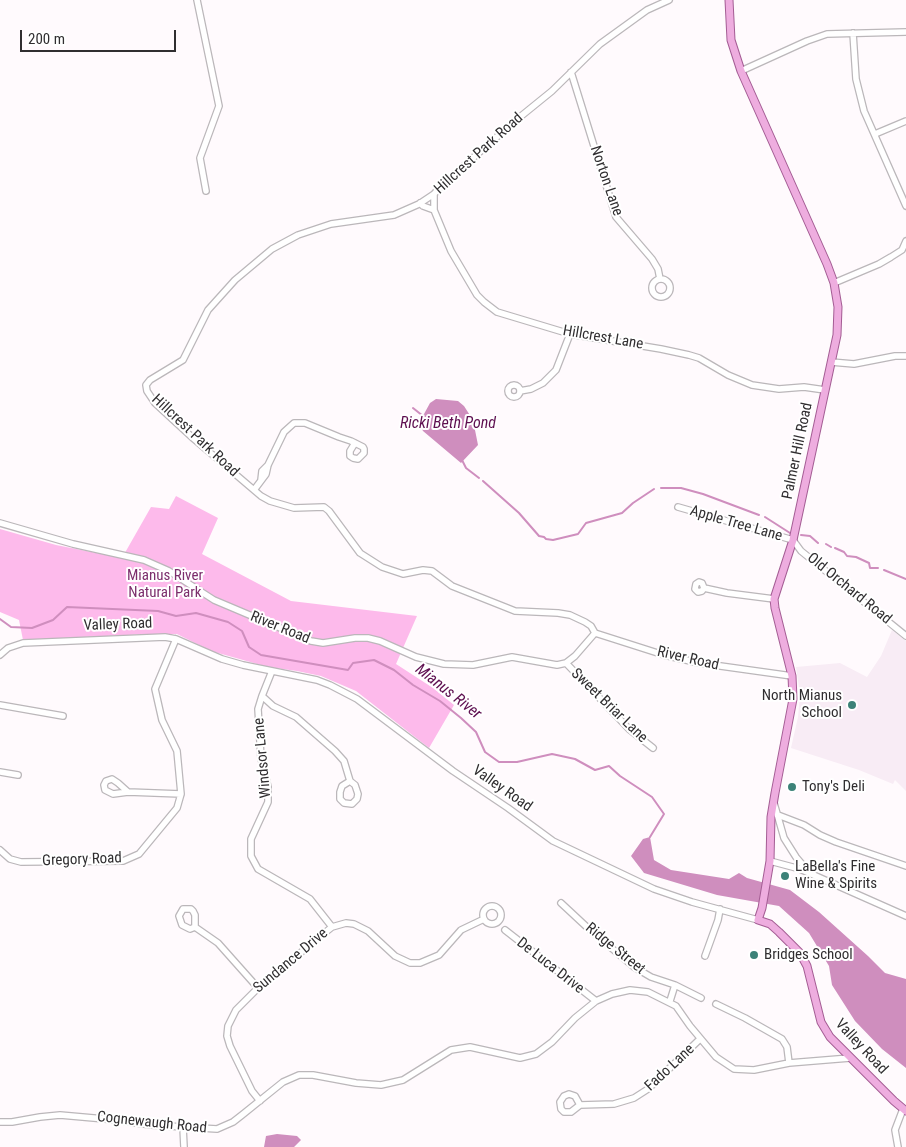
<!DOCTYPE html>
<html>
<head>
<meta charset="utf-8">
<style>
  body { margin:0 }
  #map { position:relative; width:906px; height:1147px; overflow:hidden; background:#fffafd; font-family:"Roboto Condensed",sans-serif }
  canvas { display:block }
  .scale { position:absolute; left:20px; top:30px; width:156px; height:22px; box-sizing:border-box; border:2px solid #302e30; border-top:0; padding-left:6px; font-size:15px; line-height:18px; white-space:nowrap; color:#302e30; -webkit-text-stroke:4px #fff; paint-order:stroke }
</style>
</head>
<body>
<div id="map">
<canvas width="906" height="1147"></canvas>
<div class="scale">200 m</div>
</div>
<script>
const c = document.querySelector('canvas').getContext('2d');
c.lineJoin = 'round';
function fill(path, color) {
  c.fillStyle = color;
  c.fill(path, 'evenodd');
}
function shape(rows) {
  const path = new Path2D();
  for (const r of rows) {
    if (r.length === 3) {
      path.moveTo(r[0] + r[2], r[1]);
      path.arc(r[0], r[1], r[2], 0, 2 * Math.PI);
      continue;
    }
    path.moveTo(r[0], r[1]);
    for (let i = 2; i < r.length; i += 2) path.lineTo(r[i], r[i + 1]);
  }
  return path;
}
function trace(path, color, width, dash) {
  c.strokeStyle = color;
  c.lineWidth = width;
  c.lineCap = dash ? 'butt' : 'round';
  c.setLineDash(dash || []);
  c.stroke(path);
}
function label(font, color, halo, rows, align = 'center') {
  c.font = font + ' "Roboto Condensed",sans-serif';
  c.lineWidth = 4;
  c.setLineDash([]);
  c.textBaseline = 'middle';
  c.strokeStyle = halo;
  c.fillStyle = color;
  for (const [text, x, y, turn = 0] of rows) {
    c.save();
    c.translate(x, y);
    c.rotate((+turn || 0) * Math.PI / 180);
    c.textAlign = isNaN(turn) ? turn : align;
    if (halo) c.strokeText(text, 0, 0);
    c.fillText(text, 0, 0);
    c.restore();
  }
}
fill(shape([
  [892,630,906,641,906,791,895,780,893,784,859,770,791,748,798,717,800,694,796,667,840,663,867,677,881,656]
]), '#f8ecf5');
fill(shape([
  [176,496,218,518,202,554,291,601,417,616,396,664,433,688,454,705,429,748,356,691,321,676,297,671,268,667,211,651,177,634,149,634,23,640,19,620,0,612,0,529,56,545,122,558,151,507,169,509]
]), '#fdbaeb');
fill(shape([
  [436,399,458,401,464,406,473,420,478,445,461,463,423,431,418,422,419,417,424,414,430,403],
  [650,837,654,860,671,870,729,879,739,873,747,878,790,890,819,912,868,956,885,973,906,979,906,1068,882,1049,855,1021,832,985,829,966,809,933,779,906,717,895,644,873,631,856,643,839],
  [277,1134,297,1136,301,1140,294,1147,264,1147,266,1136]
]), '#cf8ebe');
trace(shape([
  [413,408,423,416],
  [462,460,466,468,479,478],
  [483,481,519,513,539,536,544,537,546,539,553,540,578,534,586,523,622,513,633,503,654,489],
  [661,488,681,488,703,494,759,515],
  [765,517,790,533],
  [801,535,810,536,818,543],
  [826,544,831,547],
  [835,548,844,552,847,556,856,557,869,563,870,568,878,568],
  [884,570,906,579],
  [0,619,11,627,32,628,53,620,67,607,158,611,176,616,196,613,228,622,242,631,249,647,261,655,348,670,353,663,374,660,394,670,413,685,440,701,461,718,476,732,485,752,499,762,517,762,552,754,575,759,595,770,609,766,620,776,652,797,664,814,650,837]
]), '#cf8ebe', 2);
const minor = shape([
  [197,0,219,106,200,158,206,191],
  [853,33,856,79,864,111,906,206],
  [741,71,807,41,827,34,906,32],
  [571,72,616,217,652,259,658,269,660,279],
  [875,134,906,121],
  [434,194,434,210,451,251,477,295,484,302,497,312,570,334,661,349,689,355,699,358,728,375,752,385,779,389,804,387,825,390],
  [420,203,423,206,434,210],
  [661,288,9],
  [834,283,879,264,891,257,902,250,906,241],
  [831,362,854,364,895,356,906,356],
  [514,391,6],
  [520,391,531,389,543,383,556,370,570,334],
  [261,480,262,471,268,465],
  [254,490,266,474,268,465,284,432,294,423,305,423,339,437,351,441,363,447,364,449,364,453,358,459,353,458,350,456,350,451,355,443],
  [678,507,793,540,801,551,906,636],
  [0,523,73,544,144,560,169,571,214,600,311,641,323,643,355,638,368,638,380,641,416,657,444,664,473,665,512,657,557,665,566,663,575,656,595,633],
  [704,588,702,583,699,582,696,584,695,589,698,592,702,591,704,588,727,593,774,599],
  [595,633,591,626,585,622,570,615,558,613,515,611,505,607,452,586,432,571,423,570,403,574,382,567,360,553,329,511,324,507,294,508,270,501,261,496,194,439,155,403,147,391,146,385,150,380,183,360,208,310,235,280,272,249,298,235,331,224,394,215,419,204,434,194,442,185,515,121,552,91,600,44,647,10,669,0],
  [595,633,664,655,699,663,792,676],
  [0,655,8,648,23,643,165,637,176,639,222,659,243,665,317,680,330,685,357,699,453,771,508,808,553,841,654,889,692,902,758,920],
  [566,663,629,729,653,748],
  [272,671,262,696,273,706,296,717,335,751,344,761,350,781,355,785,358,794,357,799,352,804,344,803,340,799,340,792,342,786,350,781],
  [262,696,258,709,261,758,268,787,268,802,251,839,251,856,258,869,310,899,332,927],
  [0,705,63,716],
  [0,772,18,775],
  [128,792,118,783,112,779,106,781,104,785,105,790,113,794,128,792,181,794],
  [774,803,784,838,796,857,807,870],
  [778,815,804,825,820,835,836,842,906,866],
  [0,850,10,859,21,862,123,861,139,854,177,808,181,794,177,751,162,720,155,689,176,639],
  [770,861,800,869,906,916],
  [561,903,590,930,634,967,651,977,675,985,701,998],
  [492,915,9],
  [195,927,195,915,193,911,191,909,183,909,179,916,182,925,190,929,195,927,218,943,258,988],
  [505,930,596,1001],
  [705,956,718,920,720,909],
  [670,1001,675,985],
  [716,1004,745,1018,782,1039,787,1047,789,1063],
  [260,1101,252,1091,230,1046,227,1036,228,1026,236,1010,258,988,317,939,332,927,346,923,354,924,368,931,395,956,410,963,420,963,439,955,461,930,484,919],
  [580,1105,575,1096,569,1094,564,1096,560,1102,561,1109,564,1112,571,1112,580,1105,614,1104,634,1098,648,1089,700,1039],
  [0,1122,12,1122,40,1117,60,1115,116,1120,151,1125,217,1129,233,1122,242,1115,283,1082,299,1075,313,1075,356,1083,381,1085,403,1080,451,1050,470,1047,520,1058,536,1054,552,1042,575,1018,596,1001,612,994,630,990,648,992,676,1006,690,1026,716,1057,734,1069,754,1070,789,1063,850,1058],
  [183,1127,184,1147],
  [898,1147,895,1130,903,1109]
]);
const major = shape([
  [729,0,731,40,741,71,827,264,834,283,838,307,837,335,793,540,774,599,775,608,792,676,793,699,775,793,771,817,770,861,762,908,758,920,770,924,779,932,800,953,807,966,821,1022,830,1037,894,1101,906,1111]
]);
trace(minor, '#bbb7ba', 8);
trace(major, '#a45d94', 9);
trace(minor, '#fff', 5.5);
trace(major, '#eeaddf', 7);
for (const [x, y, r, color] of [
  [852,705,5,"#3c8278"],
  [792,787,5,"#3c8278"],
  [785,876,5,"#3c8278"],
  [754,955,5,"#3c8278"]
]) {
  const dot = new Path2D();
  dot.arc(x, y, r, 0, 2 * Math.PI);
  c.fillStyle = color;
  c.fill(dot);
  trace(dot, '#fff', 2);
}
label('15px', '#302e30', '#fff', [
  ["Hillcrest Park Road",479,154,-42],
  ["Norton Lane",606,181,71],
  ["Hillcrest Lane",603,338,10],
  ["Hillcrest Park Road",195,436,43],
  ["Palmer Hill Road",798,451,-78],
  ["Apple Tree Lane",736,524,16],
  ["Old Orchard Road",849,589,39],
  ["Valley Road",118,625,-2],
  ["River Road",280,628,22],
  ["River Road",688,659,13],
  ["Sweet Briar Lane",609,706,44],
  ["Windsor Lane",263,758,-95],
  ["Valley Road",502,789,35],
  ["Gregory Road",82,860,-2],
  ["Ridge Street",615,949,39],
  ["Sundance Drive",291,961,-40],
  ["De Luca Drive",550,966,38],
  ["Valley Road",861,1047,47],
  ["Fado Lane",670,1068,-43],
  ["Cognewaugh Road",152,1123,6]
]);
label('15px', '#7c2e6c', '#fff', [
  ["Mianus River",165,576],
  ["Natural Park",165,593]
]);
label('15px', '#302e30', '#fff', [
  ["North Mianus",842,696,"right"],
  ["School",842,713,"right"],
  ["Tony's Deli",802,787],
  ["LaBella's Fine",795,867],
  ["Wine & Spirits",795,884],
  ["Bridges School",764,955]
], 'left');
label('italic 16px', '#5e0f50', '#fff', [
  ["Ricki Beth Pond",448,424],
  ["Mianus River",448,692,38]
]);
</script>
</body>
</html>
